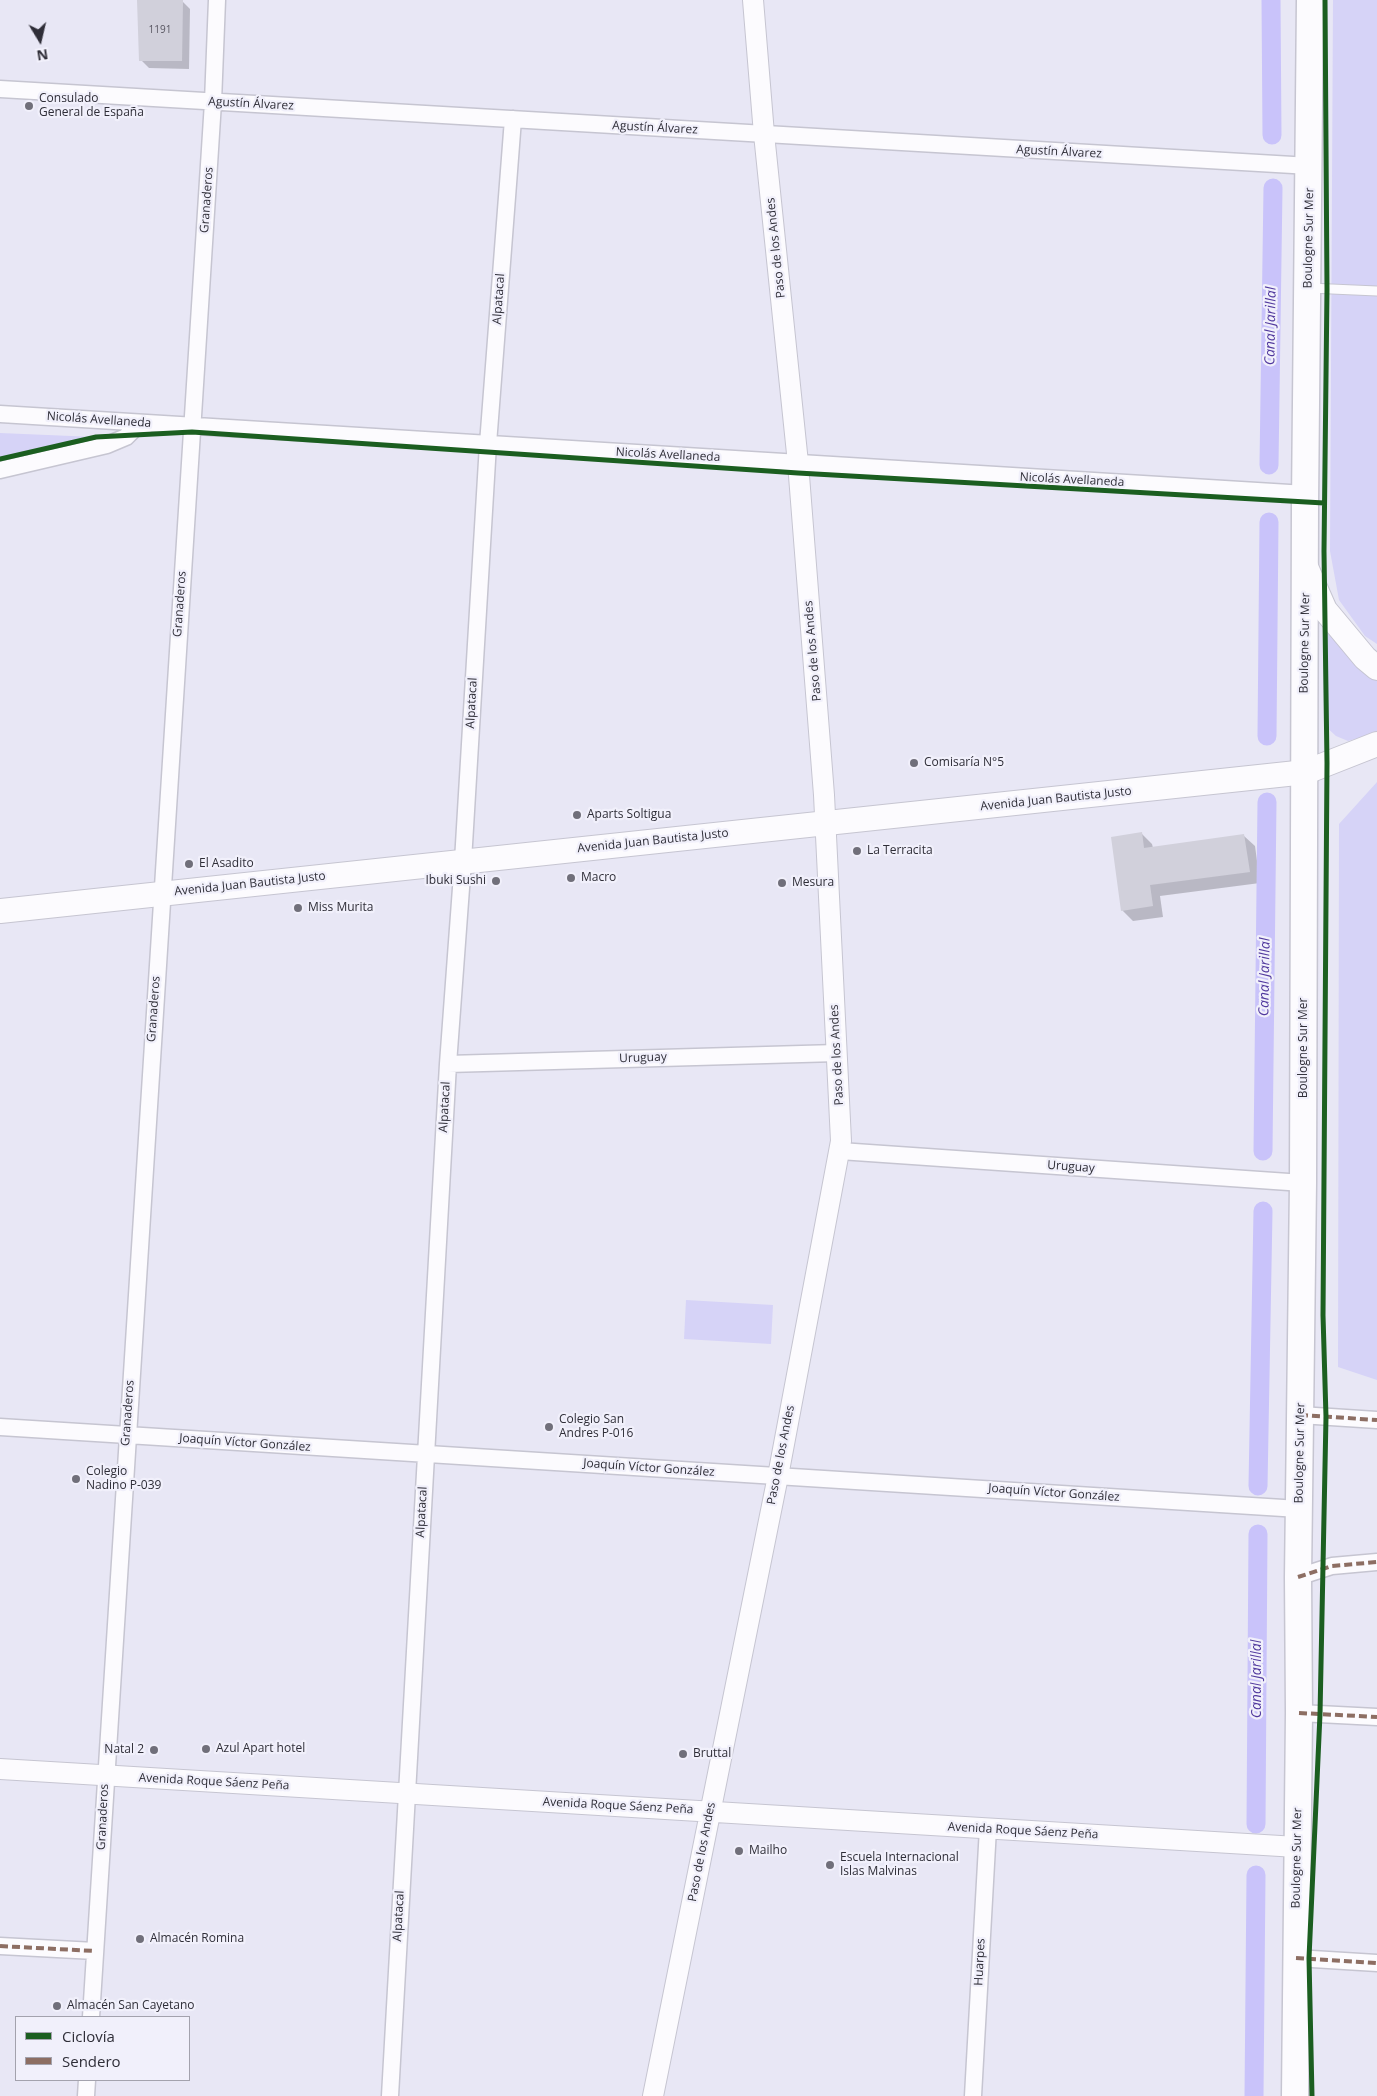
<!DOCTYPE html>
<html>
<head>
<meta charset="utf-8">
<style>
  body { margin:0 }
  #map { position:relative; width:1377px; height:2096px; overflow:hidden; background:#e8e7f5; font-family:"Open Sans",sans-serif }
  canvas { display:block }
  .legend { position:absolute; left:15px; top:2016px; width:175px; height:65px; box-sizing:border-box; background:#f1f0fb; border:1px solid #a3a2ad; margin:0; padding:6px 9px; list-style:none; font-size:15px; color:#2f2e38 }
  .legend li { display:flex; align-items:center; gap:10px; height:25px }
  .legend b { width:25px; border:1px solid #a3a2ad }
  .north { position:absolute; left:15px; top:15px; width:50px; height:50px; -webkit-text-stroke:4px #f1f0fb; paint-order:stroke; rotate:171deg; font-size:14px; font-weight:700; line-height:20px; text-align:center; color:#2f2e38 }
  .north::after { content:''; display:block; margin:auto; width:18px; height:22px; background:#2f2e38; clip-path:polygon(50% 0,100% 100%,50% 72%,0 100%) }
</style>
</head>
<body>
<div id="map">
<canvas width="1377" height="2096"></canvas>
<ul class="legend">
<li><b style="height:6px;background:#1b5e20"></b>Ciclovía</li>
<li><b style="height:6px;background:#8d6e63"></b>Sendero</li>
</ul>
<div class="north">N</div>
</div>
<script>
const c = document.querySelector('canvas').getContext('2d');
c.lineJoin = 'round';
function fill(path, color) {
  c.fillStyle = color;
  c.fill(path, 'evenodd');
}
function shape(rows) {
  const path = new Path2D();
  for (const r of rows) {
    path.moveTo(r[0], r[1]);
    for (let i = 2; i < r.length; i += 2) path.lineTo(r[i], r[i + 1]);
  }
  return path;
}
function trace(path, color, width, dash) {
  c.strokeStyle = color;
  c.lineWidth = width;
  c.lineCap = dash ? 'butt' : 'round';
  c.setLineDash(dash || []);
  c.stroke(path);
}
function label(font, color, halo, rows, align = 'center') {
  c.font = font + ' "Open Sans",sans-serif';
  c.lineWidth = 4.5;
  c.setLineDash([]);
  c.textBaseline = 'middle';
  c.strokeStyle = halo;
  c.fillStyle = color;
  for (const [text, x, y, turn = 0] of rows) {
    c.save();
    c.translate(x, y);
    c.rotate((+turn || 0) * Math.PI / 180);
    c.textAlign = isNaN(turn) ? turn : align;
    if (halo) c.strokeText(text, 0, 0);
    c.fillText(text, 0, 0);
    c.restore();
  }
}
fill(shape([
  [1333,0,1377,0,1377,644,1365,636,1339,600,1330,551],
  [0,433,95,437,0,459],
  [1323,629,1377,674,1377,733,1348,741,1336,736,1324,725],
  [1377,782,1377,1380,1338,1367,1339,824],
  [686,1300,773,1305,771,1344,684,1339]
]), '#d6d3f7');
fill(shape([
  [138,0,182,1,190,9,189,69,149,68,141,60],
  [1142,834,1152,844,1153,848,1244,836,1255,846,1260,883,1160,896,1163,917,1133,921,1122,910]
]), '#0003');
trace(shape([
  [1271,0,1272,135],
  [1269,465,1273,188],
  [1267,736,1269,522],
  [1263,1151,1267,802],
  [1258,1486,1263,1211],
  [1256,1824,1258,1534],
  [1254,2096,1256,1875]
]), '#c9c3fa', 19);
fill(shape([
  [137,0,183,0,182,61,139,61],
  [1142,832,1144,848,1244,834,1250,872,1150,885,1153,906,1121,911,1111,837]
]), '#d1d0db');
const service = shape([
  [1309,288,1377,291]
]);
const minor = shape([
  [0,89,1310,166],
  [0,414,1306,494],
  [0,470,107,445,126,437,136,427,149,424],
  [448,1064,837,1053],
  [840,1151,1303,1183],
  [1300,1415,1377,1420],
  [0,1427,1299,1509],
  [1298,1577,1332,1566,1377,1562],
  [1299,1713,1377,1717],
  [0,1946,95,1951],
  [1296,1958,1377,1963],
  [91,2017,213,102,217,0],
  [86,2096,87,2080],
  [390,2096,448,1064,463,861,488,444,513,119],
  [973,2096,988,1828]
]);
const tertiary = shape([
  [0,1769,1297,1847],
  [653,2096,778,1476,841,1141,824,795,798,463,764,134,753,0]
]);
const secondary = shape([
  [1306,567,1325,610,1365,658,1377,668],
  [0,911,1306,772,1377,744]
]);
const primary = shape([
  [1295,2096,1299,1713,1298,1577,1303,1183,1305,503,1310,0]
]);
trace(service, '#c6c5d1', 11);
trace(minor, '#c6c5d1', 19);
trace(tertiary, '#c6c5d1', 22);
trace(secondary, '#c6c5d1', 26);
trace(primary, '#c6c5d1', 29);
trace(service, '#fcfbfe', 9);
trace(minor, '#fcfbfe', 16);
trace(tertiary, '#fcfbfe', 20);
trace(secondary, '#fcfbfe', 24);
trace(primary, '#fcfbfe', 26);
trace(shape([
  [1300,1415,1377,1420],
  [1298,1577,1332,1566,1377,1562],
  [1299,1713,1377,1717],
  [0,1946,95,1951],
  [1296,1958,1377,1963]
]), '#8d6e63', 4, [8, 4]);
trace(shape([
  [0,459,96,437,192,432,798,473,1324,503],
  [1312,2096,1309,1958,1320,1714,1326,1417,1323,1315,1327,763,1324,551,1327,289,1325,0]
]), '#1b5e20', 5);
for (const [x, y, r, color] of [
  [29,106,5,"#706f7a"],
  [914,763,5,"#706f7a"],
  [577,815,5,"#706f7a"],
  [857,851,5,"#706f7a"],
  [189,864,5,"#706f7a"],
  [571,878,5,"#706f7a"],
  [496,881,5,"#706f7a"],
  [782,883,5,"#706f7a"],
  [298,908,5,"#706f7a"],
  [549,1427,5,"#706f7a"],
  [76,1479,5,"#706f7a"],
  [206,1749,5,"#706f7a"],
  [154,1750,5,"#706f7a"],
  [683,1754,5,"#706f7a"],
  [739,1851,5,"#706f7a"],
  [830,1865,5,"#706f7a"],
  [140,1939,5,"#706f7a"],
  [57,2006,5,"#706f7a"]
]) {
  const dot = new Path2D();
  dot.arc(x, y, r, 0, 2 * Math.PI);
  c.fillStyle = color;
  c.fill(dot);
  trace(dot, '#f1f0fb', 2);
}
label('10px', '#585661', null, [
  ["1191",160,30]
]);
label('12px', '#2f2e38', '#f1f0fb', [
  ["Consulado",39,99],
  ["General de España",39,113],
  ["Comisaría N°5",924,763],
  ["Aparts Soltigua",587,815],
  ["La Terracita",867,851],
  ["El Asadito",199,864],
  ["Macro",581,878],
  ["Ibuki Sushi",486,881,"right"],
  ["Mesura",792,883],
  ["Miss Murita",308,908],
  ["Colegio San",559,1420],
  ["Andres P-016",559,1434],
  ["Colegio",86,1472],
  ["Nadino P-039",86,1486],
  ["Azul Apart hotel",216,1749],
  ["Natal 2",144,1750,"right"],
  ["Bruttal",693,1754],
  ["Mailho",749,1851],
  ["Escuela Internacional",840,1858],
  ["Islas Malvinas",840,1872],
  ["Almacén Romina",150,1939],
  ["Almacén San Cayetano",67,2006]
], 'left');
label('12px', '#2f2e38', '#f1f0fb', [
  ["Agustín Álvarez",251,104,3],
  ["Agustín Álvarez",655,128,3],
  ["Agustín Álvarez",1059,152,3],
  ["Granaderos",207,200,-86],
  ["Boulogne Sur Mer",1309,238,-89],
  ["Paso de los Andes",776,248,-96],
  ["Alpatacal",499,299,-86],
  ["Nicolás Avellaneda",99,420,4],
  ["Nicolás Avellaneda",668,455,3],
  ["Nicolás Avellaneda",1072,480,3],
  ["Granaderos",180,604,-86],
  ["Boulogne Sur Mer",1305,643,-89],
  ["Paso de los Andes",813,651,-95],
  ["Alpatacal",472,703,-87],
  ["Avenida Juan Bautista Justo",1056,799,-6],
  ["Avenida Juan Bautista Justo",653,841,-6],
  ["Avenida Juan Bautista Justo",250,884,-6],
  ["Granaderos",154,1009,-86],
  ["Boulogne Sur Mer",1304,1048,-90],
  ["Paso de los Andes",837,1055,-93],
  ["Uruguay",643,1058,-2],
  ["Alpatacal",445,1107,-87],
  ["Uruguay",1071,1167,4],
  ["Granaderos",128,1413,-86],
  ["Joaquín Víctor González",245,1443,4],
  ["Boulogne Sur Mer",1300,1453,-89],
  ["Paso de los Andes",781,1455,-79],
  ["Joaquín Víctor González",649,1468,4],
  ["Joaquín Víctor González",1054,1493,4],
  ["Alpatacal",422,1512,-87],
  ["Avenida Roque Sáenz Peña",214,1782,3],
  ["Avenida Roque Sáenz Peña",618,1806,3],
  ["Granaderos",103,1817,-87],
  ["Avenida Roque Sáenz Peña",1023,1831,3],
  ["Paso de los Andes",702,1852,-79],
  ["Boulogne Sur Mer",1297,1858,-89],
  ["Alpatacal",399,1916,-87],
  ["Huarpes",980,1962,-87]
]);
label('italic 14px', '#51399e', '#f1f0fb', [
  ["Canal Jarillal",1271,326,-89],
  ["Canal Jarillal",1265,977,-89],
  ["Canal Jarillal",1257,1679,-90]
]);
</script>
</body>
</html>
